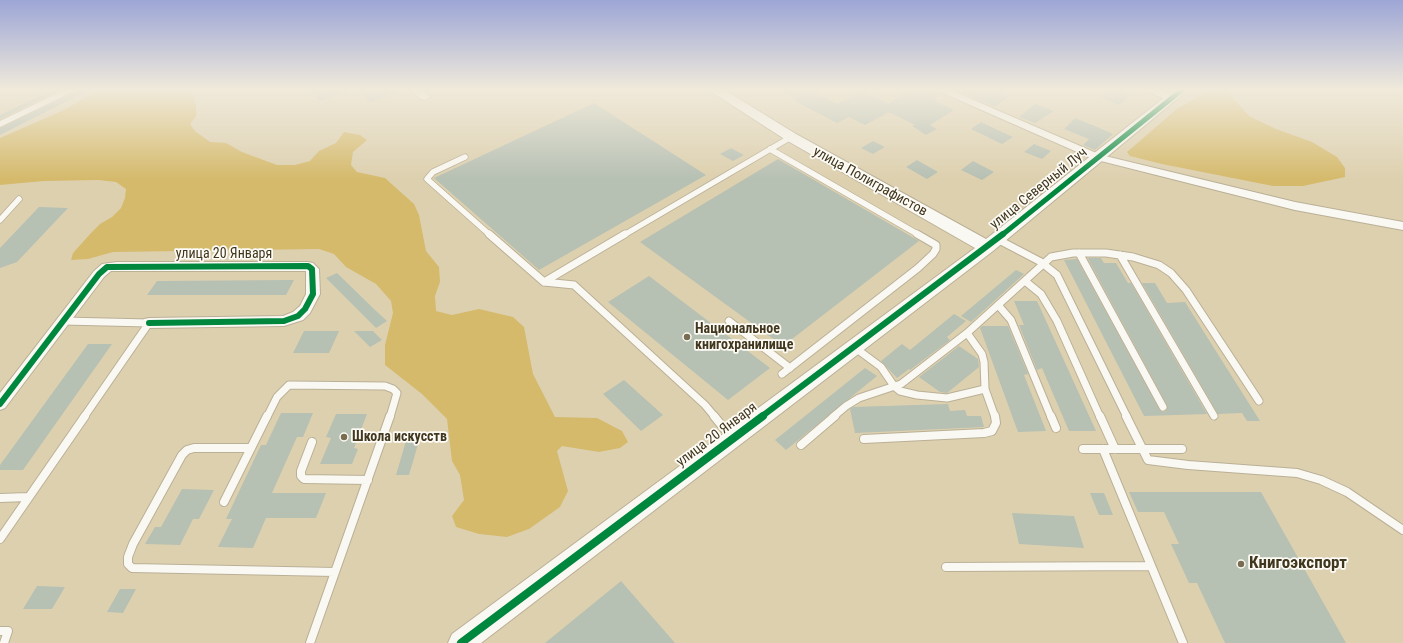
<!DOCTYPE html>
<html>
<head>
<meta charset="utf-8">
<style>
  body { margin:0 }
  canvas { display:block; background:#ddd0af }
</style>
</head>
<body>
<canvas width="1403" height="643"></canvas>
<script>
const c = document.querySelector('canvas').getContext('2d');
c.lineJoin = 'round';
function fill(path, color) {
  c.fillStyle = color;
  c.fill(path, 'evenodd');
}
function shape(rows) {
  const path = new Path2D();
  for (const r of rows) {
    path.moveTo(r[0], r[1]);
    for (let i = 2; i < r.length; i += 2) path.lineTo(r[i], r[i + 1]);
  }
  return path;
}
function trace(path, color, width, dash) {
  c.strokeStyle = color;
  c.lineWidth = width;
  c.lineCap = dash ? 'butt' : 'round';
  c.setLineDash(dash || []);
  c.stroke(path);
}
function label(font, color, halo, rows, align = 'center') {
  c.font = font + ' "Roboto Condensed",sans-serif';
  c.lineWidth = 3.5;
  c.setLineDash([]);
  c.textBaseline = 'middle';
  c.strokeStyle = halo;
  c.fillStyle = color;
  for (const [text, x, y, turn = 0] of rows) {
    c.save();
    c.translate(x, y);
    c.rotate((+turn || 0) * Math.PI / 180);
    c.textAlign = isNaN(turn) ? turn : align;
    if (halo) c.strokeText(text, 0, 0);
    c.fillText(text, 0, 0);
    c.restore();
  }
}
fill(shape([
  [101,89,192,89,196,106,196,116,190,124,195,131,210,142,226,143,242,152,277,165,295,165,310,161,319,151,336,143,344,132,360,135,367,140,353,152,351,165,357,172,385,178,414,204,419,215,426,251,439,267,440,282,435,296,436,311,452,315,479,309,513,317,524,327,533,374,555,417,597,418,622,431,628,442,620,448,599,452,562,446,557,451,568,491,560,507,529,529,507,537,479,534,456,527,452,516,464,500,460,475,452,461,447,419,422,394,385,365,385,345,393,313,391,301,376,284,346,267,334,254,319,249,113,252,88,259,71,260,73,253,91,233,100,224,112,217,121,208,125,198,126,189,116,182,98,180,44,181,0,185,0,138,64,110],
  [1212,89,1225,89,1249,116,1276,129,1312,142,1337,157,1345,168,1345,177,1303,186,1273,186,1162,164,1130,156,1127,152,1178,108]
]), '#d5ba6c');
fill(shape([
  [54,89,62,89,0,119,0,115],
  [76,89,91,89,0,135,0,128,74,93],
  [308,89,348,89,349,91,319,101],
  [371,89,400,89,401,91,370,102,360,93],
  [779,89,810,89,837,104,863,91,888,104,910,89,933,89,938,92,935,101,954,110,930,125,937,129,926,135,912,126,915,125,889,112,865,125,849,117,837,123,795,101,797,100],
  [954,89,992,89,1009,96,995,107],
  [1110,89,1115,89,1130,95,1119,105,1100,97],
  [594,103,706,175,539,270,434,178],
  [1035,104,1054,111,1035,123,1019,117],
  [1075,118,1095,126,1113,134,1095,150,1083,145,1089,139,1064,129],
  [981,122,1000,131,1013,137,1002,144,971,129],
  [873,141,885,147,873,154,861,148],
  [1034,144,1051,151,1042,159,1024,152],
  [731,148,744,155,733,161,720,154],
  [778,159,919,241,783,346,640,242],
  [917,160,938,172,927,179,906,167],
  [973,161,994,172,982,180,961,170],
  [39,207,68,208,17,262,0,268,0,248],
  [1089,258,1101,258,1104,263,1116,263,1128,283,1131,283,1207,414,1144,416,1064,260,1077,259,1159,409,1161,411,1165,412,1167,409,1167,405,1088,259],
  [1016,270,1024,274,971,322,961,316],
  [337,273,375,310,387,321,376,328,326,278],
  [649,276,770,368,728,400,608,302],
  [294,280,286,295,147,295,157,281],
  [1142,283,1155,283,1167,303,1185,302,1260,421,1247,421,1242,413,1218,414],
  [1014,301,1037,301,1096,431,1069,431,1042,368,1037,370,1019,325,1024,325],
  [954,314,966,321,947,337,950,340,910,370,909,369,897,378,881,361,902,344,910,350],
  [982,326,1008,326,1028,374,1024,375,1046,431,1018,432,980,328],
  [304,331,339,331,329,353,293,353],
  [354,331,373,331,382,340,370,347],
  [88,344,112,344,23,470,0,470,0,465],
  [959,346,978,359,979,367,947,393,940,392,919,377],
  [865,368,877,376,786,450,775,440],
  [624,380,663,415,641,431,603,394],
  [948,404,950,411,965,410,967,416,981,416,984,427,855,433,850,409,853,407],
  [281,413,313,413,303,437,297,437,272,493,326,493,316,518,266,518,253,548,218,547,232,519,226,519,261,445,266,445],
  [336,414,367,414,354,448,358,449,352,464,320,464,331,438,326,437],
  [406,441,419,441,409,475,396,475],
  [182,489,214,490,199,519,193,519,180,545,145,544,155,527,161,527],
  [1129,492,1261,492,1346,643,1225,643,1197,583,1189,583,1171,544,1179,544,1164,512,1138,512],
  [1090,493,1104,493,1113,515,1099,515],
  [1012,513,1074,516,1084,548,1019,544],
  [621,581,675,643,545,643],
  [37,586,65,587,52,609,23,609],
  [120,589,136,589,123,613,107,612]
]), '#b6c0b3');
const serviceFar2 = shape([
  [0,124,72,89],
  [770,149,919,235],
  [465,157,433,172,427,179,490,235],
  [0,220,19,199],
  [624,235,791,137]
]);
const serviceFar1 = shape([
  [489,234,544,282,574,285,705,405,715,417],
  [997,239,1041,262,1057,275,1127,417],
  [1079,253,1163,407],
  [1120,255,1214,416],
  [1025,281,1041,294,1057,321,1100,417],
  [544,282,625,234],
  [998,305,1011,320,1051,417],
  [63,321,149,323],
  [729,321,790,368],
  [967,333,982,354,984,362,985,389,995,417],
  [854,347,881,367,894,386,900,391,917,395,947,398,985,389],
  [782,374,918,268,933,254,936,249,936,245,917,234],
  [84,417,149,323],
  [267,417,277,397,289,385,385,386,393,389,397,393,390,417],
  [833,417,846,406,859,398,901,384,967,333,1051,257,1073,253,1106,253,1133,257,1159,265,1171,273,1186,290,1259,401]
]);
const service = shape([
  [714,416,732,438],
  [1051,416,1056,428],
  [1100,416,1115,449],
  [1126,416,1148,460,1188,465,1297,473,1321,480,1347,492,1403,530],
  [864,439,984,433,992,431,996,423,995,416],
  [312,442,301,471,301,476,304,479,368,480],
  [801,445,835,416],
  [251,448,194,448,187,450,182,455,133,544,128,557,128,564,132,568,335,572],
  [1083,449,1182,449],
  [1103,449,1183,643],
  [0,498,28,497],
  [224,502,267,416],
  [0,539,85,416],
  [946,567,1151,566],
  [0,631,8,631,4,643],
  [310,643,390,416]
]);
const minor = shape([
  [410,89,422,89,430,97,425,100,421,99,410,89],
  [934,89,948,89,1101,155,1295,202,1403,222,1403,230,1295,210,1093,159,934,89],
  [1143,89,1158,89,1175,96,1176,98,1171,101,1167,100,1143,89],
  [117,262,308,262,313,263,319,269,320,294,310,313,303,320,284,326,149,328,144,327,142,323,144,319,149,318,283,316,293,312,300,306,306,294,306,271,111,271,104,277,5,408,0,410,0,393,94,271,102,264,117,262]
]);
const tertiary = shape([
  [707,89,723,89,796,134,986,239,1175,89,1189,89,993,251,481,643,448,643,452,634,975,248,786,140,707,89]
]);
trace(serviceFar2, '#bab096', 7);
trace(serviceFar1, '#bab096', 9);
trace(service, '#bab096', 10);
trace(minor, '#bab096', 2);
trace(tertiary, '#bab096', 2);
trace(serviceFar2, '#faf8f3', 5.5);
trace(serviceFar1, '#faf8f3', 7);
trace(service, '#faf8f3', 8);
fill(minor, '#faf8f3');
fill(tertiary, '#faf8f3');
trace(shape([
  [1002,235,1183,89]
]), '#00873e', 5);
trace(shape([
  [0,404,99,274,107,267,308,266,312,269,313,294,305,309,298,316,284,321,149,323],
  [761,417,1003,234]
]), '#00873e', 6);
trace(shape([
  [461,643,763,416]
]), '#00873e', 8);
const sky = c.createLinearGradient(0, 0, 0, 179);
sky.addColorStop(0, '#9da6d6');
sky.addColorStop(0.5, '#f0eadb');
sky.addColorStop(1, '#f0eadb00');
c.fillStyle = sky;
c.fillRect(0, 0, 1403, 179);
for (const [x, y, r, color] of [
  [687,337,4,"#786d51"],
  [344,437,4,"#786d51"],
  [1241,564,4,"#786d51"]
]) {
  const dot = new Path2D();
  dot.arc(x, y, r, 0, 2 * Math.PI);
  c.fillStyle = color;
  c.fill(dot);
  trace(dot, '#fdfbf5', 1.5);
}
label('14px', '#41371f', '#fdfbf5', [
  ["улица Полиграфистов",870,182,29],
  ["улица Северный Луч",1039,189,-39],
  ["улица 20 Января",224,254],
  ["улица 20 Января",717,435,-37]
]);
label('bold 14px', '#41371f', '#fdfbf5', [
  ["Национальное",695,329],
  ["книгохранилище",695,345],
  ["Школа искусств",352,437]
], 'left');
label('bold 17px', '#41371f', '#fdfbf5', [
  ["Книгоэкспорт",1249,564]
], 'left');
</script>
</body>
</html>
